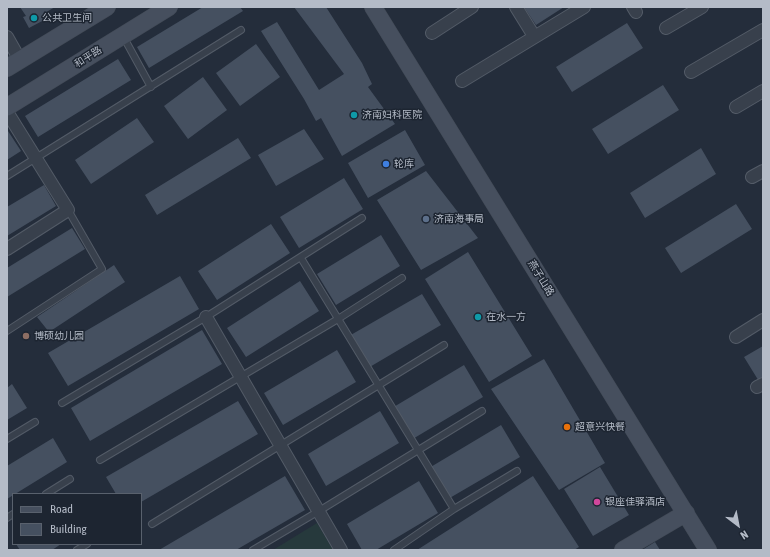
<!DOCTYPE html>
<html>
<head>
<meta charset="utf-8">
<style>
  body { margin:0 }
  #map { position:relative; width:770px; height:557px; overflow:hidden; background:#242d3b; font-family:"Asap Condensed",sans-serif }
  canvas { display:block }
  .frame { position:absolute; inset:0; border:8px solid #b4bbc7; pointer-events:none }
  .legend { position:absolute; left:12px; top:493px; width:130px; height:52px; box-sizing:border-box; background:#1d2531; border:1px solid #59616d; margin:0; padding:5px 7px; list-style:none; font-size:12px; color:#b4bbc7 }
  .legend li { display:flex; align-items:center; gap:8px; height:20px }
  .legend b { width:20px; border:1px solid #59616d }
  .north { position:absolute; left:718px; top:505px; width:40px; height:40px; -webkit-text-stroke:3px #1d2531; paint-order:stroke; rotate:148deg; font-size:11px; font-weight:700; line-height:16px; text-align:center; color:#b4bbc7 }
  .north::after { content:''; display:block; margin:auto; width:14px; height:18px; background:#b4bbc7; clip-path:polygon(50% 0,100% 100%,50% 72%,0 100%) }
</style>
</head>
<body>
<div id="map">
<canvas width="770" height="557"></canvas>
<div class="frame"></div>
<ul class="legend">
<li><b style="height:5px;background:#464f5e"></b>Road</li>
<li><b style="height:11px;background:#455060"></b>Building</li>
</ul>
<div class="north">N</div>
</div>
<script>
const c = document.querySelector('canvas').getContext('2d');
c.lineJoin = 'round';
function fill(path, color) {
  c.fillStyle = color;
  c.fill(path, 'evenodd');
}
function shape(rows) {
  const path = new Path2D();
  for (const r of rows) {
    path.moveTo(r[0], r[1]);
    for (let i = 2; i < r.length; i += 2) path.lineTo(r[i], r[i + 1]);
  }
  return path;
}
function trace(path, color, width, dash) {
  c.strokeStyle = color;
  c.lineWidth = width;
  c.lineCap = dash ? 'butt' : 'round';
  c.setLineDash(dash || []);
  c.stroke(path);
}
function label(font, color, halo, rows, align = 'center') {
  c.font = font + ' "Asap Condensed","Noto Sans SC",sans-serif';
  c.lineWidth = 3;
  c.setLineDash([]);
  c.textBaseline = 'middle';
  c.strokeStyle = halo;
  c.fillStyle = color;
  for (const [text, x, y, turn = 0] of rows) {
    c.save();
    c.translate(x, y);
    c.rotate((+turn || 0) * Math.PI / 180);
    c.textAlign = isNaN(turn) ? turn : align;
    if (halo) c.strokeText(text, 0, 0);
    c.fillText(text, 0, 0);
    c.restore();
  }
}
fill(shape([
  [317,523,333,550,273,550]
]), '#26393c');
fill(shape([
  [20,7,55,7,43,14,46,19,29,28,23,17,26,16],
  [203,7,240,7,243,11,149,68,137,47],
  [294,7,326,7,362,63,372,84,368,87,395,124,342,156,321,118,316,121,304,99,261,31,277,22,319,90,344,74],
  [524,7,564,7,536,25],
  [627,23,643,48,572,92,556,67],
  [256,44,280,77,240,106,216,73],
  [118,59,131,80,38,137,25,116],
  [203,77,227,110,188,139,164,106],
  [663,85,679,110,608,154,592,129],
  [137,118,154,142,91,184,75,160],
  [304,129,324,159,276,186,258,155],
  [405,130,425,165,368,198,348,163],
  [7,131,8,131,21,151,7,160],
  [238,138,251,158,157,215,145,195],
  [701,148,716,174,645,218,630,193],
  [426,171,478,238,421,270,377,200],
  [344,178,363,209,299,248,280,217],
  [44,185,56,206,7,236,7,207],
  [736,204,752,229,681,273,665,248],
  [271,224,290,253,217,300,198,271],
  [72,228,85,249,7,297,7,268],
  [381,235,400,266,336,305,317,274],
  [468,252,532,356,489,382,425,279],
  [114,265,125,282,49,332,37,317],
  [180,276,199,309,68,386,48,353],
  [300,281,319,311,246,357,227,328],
  [422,294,441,325,368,368,349,336],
  [202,330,222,364,90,441,71,408],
  [763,346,763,381,760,383,744,357],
  [337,350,356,382,283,425,264,393],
  [544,359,605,463,559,490,491,389],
  [464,365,483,397,411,440,392,408],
  [12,384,27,408,7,420,7,388],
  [238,401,258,434,141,502,141,494,116,494,106,477],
  [380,411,399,443,326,486,308,454],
  [501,425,520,457,448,499,429,468],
  [53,438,67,462,7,499,7,466],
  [600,467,629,515,593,536,564,489],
  [285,476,305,510,236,550,159,550],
  [533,476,579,547,574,550,417,550],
  [419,481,438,513,376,550,362,550,347,524],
  [655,542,660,550,642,550],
  [16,544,61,544,52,550,20,550]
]), '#455060');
const lane = shape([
  [123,36,151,87],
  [7,176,241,30],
  [301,258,454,509],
  [7,331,102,269,68,210],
  [62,403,206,317,362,218],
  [7,439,35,422],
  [100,460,338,319,402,278],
  [46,494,70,479],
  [7,518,13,514],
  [152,524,444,345],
  [77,550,87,544],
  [253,550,319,511,482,411],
  [394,550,454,509,517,471]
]);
const street = shape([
  [516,7,534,36],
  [633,7,636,12],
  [666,28,702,7],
  [432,33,472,7],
  [7,37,20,60],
  [691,72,763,30],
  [462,81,584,7],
  [736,107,763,91],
  [7,112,68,210,7,249],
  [752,177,763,171],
  [206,317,341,550],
  [736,337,763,320],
  [757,387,763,384]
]);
const secondary = shape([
  [373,7,708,550],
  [7,68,107,7],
  [7,107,169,7],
  [623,550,686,513]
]);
trace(lane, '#535b67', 8);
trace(street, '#535b67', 14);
trace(secondary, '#414955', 18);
trace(lane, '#38404c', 6);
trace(street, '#38404c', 12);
trace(secondary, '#464f5e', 17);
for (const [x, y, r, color] of [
  [34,18,4,"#0f9aa8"],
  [354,115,4,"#0f9aa8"],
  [386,164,4,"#3f7fe0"],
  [426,219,4,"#5c6f8a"],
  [478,317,4,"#0f9aa8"],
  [26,336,4,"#8d6e63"],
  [567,427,4,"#e8710a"],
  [597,502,4,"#d1479c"]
]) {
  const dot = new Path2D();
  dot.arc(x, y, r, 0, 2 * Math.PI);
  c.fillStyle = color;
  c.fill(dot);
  trace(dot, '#1d2531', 1.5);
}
label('10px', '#b4bbc7', '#1d2531', [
  ["公共卫生间",42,18],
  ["济南妇科医院",362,115],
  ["轮库",394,164],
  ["济南海事局",434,219],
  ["在水一方",486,317],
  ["博硕幼儿园",34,336],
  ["超意兴快餐",575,427],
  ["银座佳驿酒店",605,502]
], 'left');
label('10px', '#b4bbc7', '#1d2531', [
  ["和平路",88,57,-32],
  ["燕子山路",541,278,58]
]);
</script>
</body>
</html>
